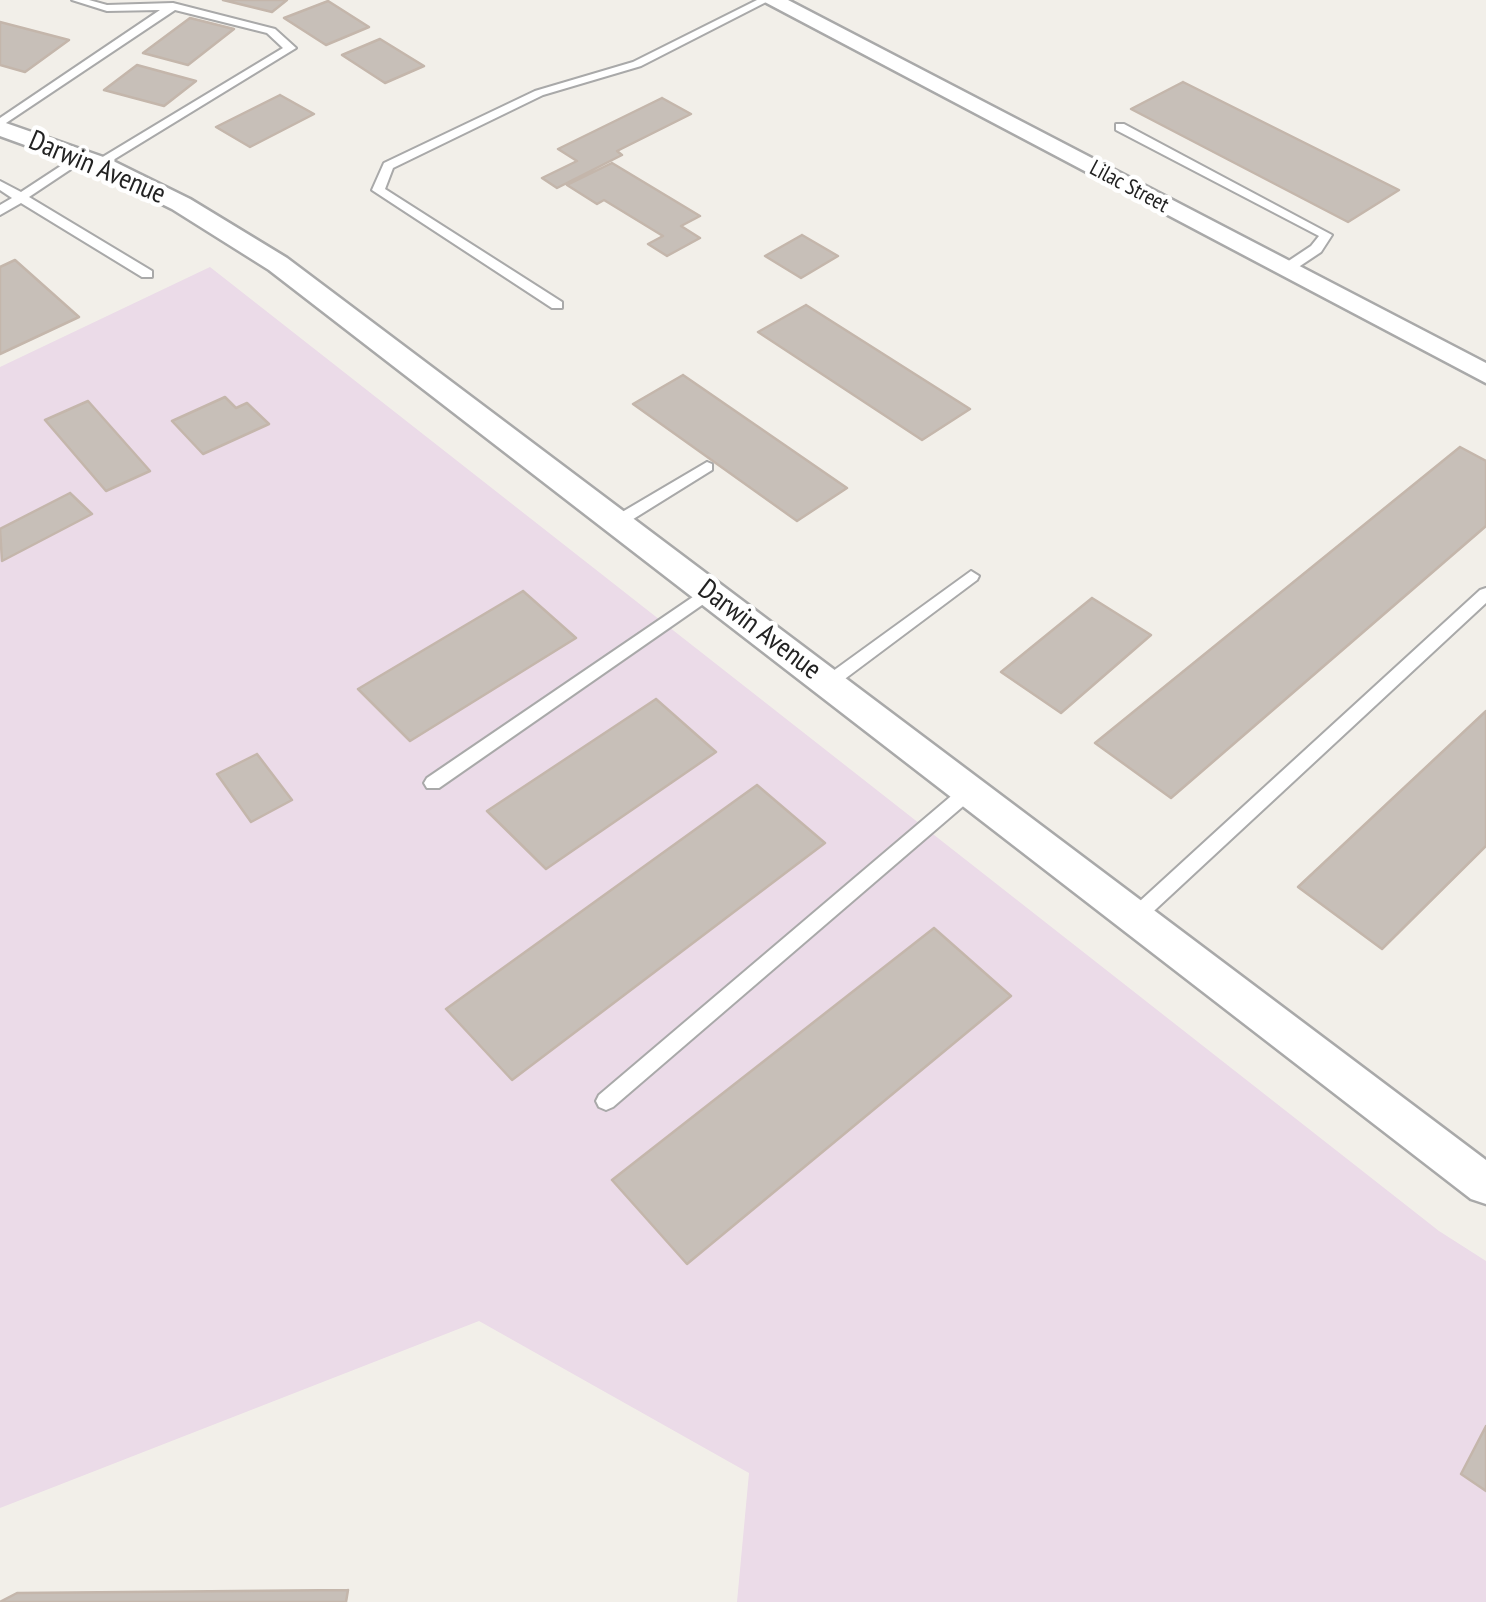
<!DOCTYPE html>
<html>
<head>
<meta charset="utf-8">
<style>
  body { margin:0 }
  canvas { display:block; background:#f2efe9 }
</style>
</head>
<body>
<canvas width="1486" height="1602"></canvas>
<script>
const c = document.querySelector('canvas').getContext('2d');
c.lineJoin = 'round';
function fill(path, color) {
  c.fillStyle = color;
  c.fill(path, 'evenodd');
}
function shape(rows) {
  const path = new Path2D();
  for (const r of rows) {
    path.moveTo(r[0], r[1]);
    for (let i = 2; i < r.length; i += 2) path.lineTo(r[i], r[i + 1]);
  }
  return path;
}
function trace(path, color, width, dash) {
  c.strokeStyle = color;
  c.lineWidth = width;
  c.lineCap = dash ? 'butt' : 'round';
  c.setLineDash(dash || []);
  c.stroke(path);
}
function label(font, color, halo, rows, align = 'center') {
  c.font = font + ' "PT Sans Narrow",sans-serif';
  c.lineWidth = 9;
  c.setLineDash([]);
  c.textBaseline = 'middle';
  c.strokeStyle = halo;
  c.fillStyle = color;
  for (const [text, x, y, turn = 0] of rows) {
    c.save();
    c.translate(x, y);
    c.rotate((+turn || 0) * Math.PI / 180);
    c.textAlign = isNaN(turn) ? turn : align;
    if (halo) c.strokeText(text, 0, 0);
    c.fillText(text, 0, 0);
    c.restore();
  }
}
fill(shape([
  [210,267,1439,1231,1486,1261,1486,1602,737,1602,749,1473,479,1321,0,1508,0,367]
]), '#ebdbe8');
const building = shape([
  [223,0,287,0,272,12,223,0],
  [328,1,369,27,326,45,284,18,328,1],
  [190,18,234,29,188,65,143,53,190,18],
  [0,22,69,40,25,72,0,65,0,22],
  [380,39,424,66,385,83,342,55,380,39],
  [137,65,196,81,164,106,104,90,137,65],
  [1183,82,1399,190,1348,222,1131,109,1183,82],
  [280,95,314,114,250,147,216,127,280,95],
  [662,98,691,114,617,151,622,155,557,188,542,178,577,161,558,149,662,98],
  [612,163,700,216,681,226,700,238,667,256,648,244,663,236,604,200,597,204,567,185,612,163],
  [802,235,838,256,801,278,765,256,802,235],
  [15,260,79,317,0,354,0,267,15,260],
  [806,305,970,409,922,440,758,332,806,305],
  [683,375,847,488,797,521,633,404,683,375],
  [225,397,236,408,247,403,269,424,203,454,172,421,225,397],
  [88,401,150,471,106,491,45,420,88,401],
  [1460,447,1486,461,1486,526,1171,798,1095,743,1460,447],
  [70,493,92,514,2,561,0,529,70,493],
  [523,591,576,638,410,741,358,689,523,591],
  [1092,598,1151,635,1061,713,1001,672,1092,598],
  [656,699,716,752,546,869,487,811,656,699],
  [1486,711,1486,846,1382,949,1298,887,1486,711],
  [257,754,292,800,251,822,217,774,257,754],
  [757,785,825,843,512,1080,446,1009,757,785],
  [934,928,1011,996,687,1264,612,1180,934,928],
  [1486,1426,1486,1491,1461,1474,1486,1426],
  [348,1590,346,1602,0,1602,17,1593,348,1590]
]);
fill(building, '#c7bfb8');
trace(building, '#c4b6ab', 2.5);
const service = shape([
  [72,0,89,0,107,5,173,3,275,29,296,48,100,168,96,167,96,161,283,48,267,33,175,10,0,127,0,118,160,10,107,11,72,0],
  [757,0,770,0,641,66,543,95,393,168,385,189,562,302,562,308,552,308,372,190,384,163,535,91,633,62,757,0],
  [1116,124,1124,124,1332,235,1321,252,1291,272,1281,272,1281,266,1311,246,1319,236,1116,130,1116,124],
  [79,154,89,157,29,197,152,271,152,277,142,277,21,203,0,215,0,205,12,198,0,190,0,181,21,192,79,154],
  [707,462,712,464,712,470,622,526,612,526,609,522,612,518,707,462],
  [971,571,979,576,977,580,834,687,822,687,820,683,822,679,971,571],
  [709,586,715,588,717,592,715,596,439,788,427,788,424,783,427,778,709,586],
  [1486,588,1486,603,1142,922,1135,925,1128,922,1126,917,1128,912,1480,590,1486,588],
  [969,784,975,786,978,791,975,796,613,1107,606,1110,599,1107,596,1101,599,1095,963,786,969,784]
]);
const minor = shape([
  [761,0,788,0,1486,363,1486,383,761,0],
  [0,121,109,159,190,199,287,258,1486,1160,1486,1204,1471,1199,269,270,172,209,91,169,0,136,0,121]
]);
trace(service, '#a9a9a9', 4);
trace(minor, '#a9a9a9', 5);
fill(service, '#fff');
fill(minor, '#fff');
label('22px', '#222', '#fff', [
  ["Lilac Street",1129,187,28]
]);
label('28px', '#222', '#fff', [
  ["Darwin Avenue",97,168,23],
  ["Darwin Avenue",759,630,37]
]);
</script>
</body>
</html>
